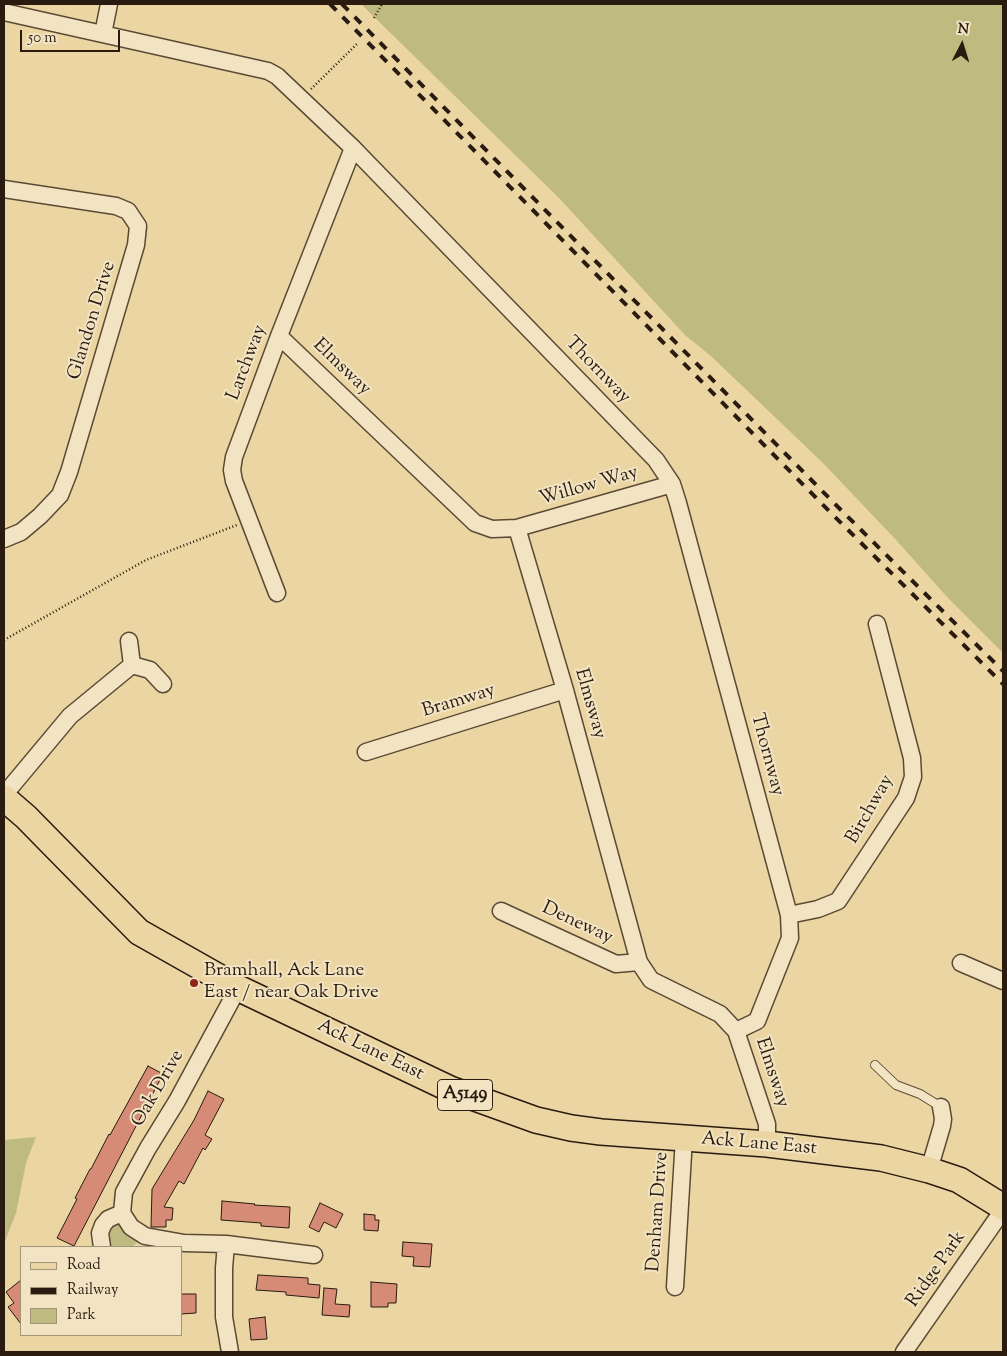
<!DOCTYPE html>
<html>
<head>
<meta charset="utf-8">
<style>
  body { margin:0 }
  #map { position:relative; width:1007px; height:1356px; overflow:hidden; background:#ebd5a3; font-family:"Sorts Mill Goudy",serif }
  canvas { display:block }
  .frame { position:absolute; inset:0; border:5px solid #291b0f; pointer-events:none }
  .legend { position:absolute; left:20px; top:1246px; width:162px; height:90px; box-sizing:border-box; background:#f2e4c3; border:1px solid #a2947b; margin:0; padding:6px 9px; list-style:none; font-size:15px; color:#291b0f }
  .legend li { display:flex; align-items:center; gap:10px; height:25px }
  .legend b { width:25px; border:1px solid #a2947b }
  .north { position:absolute; left:937px; top:20px; width:50px; height:50px; -webkit-text-stroke:4px #f2e4c3; paint-order:stroke; rotate:5deg; font-size:14px; font-weight:700; line-height:20px; text-align:center; color:#291b0f }
  .north::after { content:''; display:block; margin:auto; width:18px; height:22px; background:#291b0f; clip-path:polygon(50% 0,100% 100%,50% 72%,0 100%) }
  .scale { position:absolute; left:20px; top:30px; width:100px; height:22px; box-sizing:border-box; border:2px solid #291b0f; border-top:0; padding-left:6px; font-size:15px; line-height:18px; white-space:nowrap; color:#291b0f; -webkit-text-stroke:4px #f2e4c3; paint-order:stroke }
</style>
</head>
<body>
<div id="map">
<canvas width="1007" height="1356"></canvas>
<div class="frame"></div>
<ul class="legend">
<li><b style="height:6px;background:#ebd5a3"></b>Road</li>
<li><b style="height:6px;background:#291b0f"></b>Railway</li>
<li><b style="height:14px;background:#bfbb80"></b>Park</li>
</ul>
<div class="north">N</div>
<div class="scale">50 m</div>
</div>
<script>
const c = document.querySelector('canvas').getContext('2d');
c.lineJoin = 'round';
function fill(path, color) {
  c.fillStyle = color;
  c.fill(path, 'evenodd');
}
function shape(rows) {
  const path = new Path2D();
  for (const r of rows) {
    path.moveTo(r[0], r[1]);
    for (let i = 2; i < r.length; i += 2) path.lineTo(r[i], r[i + 1]);
  }
  return path;
}
function trace(path, color, width, dash) {
  c.strokeStyle = color;
  c.lineWidth = width;
  c.lineCap = dash ? 'butt' : 'round';
  c.setLineDash(dash || []);
  c.stroke(path);
}
function label(font, color, halo, rows, align = 'center') {
  c.font = font + ' "Sorts Mill Goudy",serif';
  c.lineWidth = 4;
  c.setLineDash([]);
  c.textBaseline = 'middle';
  c.strokeStyle = halo;
  c.fillStyle = color;
  for (const [text, x, y, turn = 0] of rows) {
    c.save();
    c.translate(x, y);
    c.rotate((+turn || 0) * Math.PI / 180);
    c.textAlign = isNaN(turn) ? turn : align;
    if (halo) c.strokeText(text, 0, 0);
    c.fillText(text, 0, 0);
    c.restore();
  }
}
fill(shape([
  [361,4,1003,4,1003,653,948,598,897,541,824,464,712,357,685,335,559,198],
  [36,1137,26,1163,16,1213,4,1244,4,1140],
  [114,1215,145,1236,132,1247,102,1247]
]), '#bfbb80');
const building = shape([
  [148,1066,163,1074,74,1246,57,1238,77,1199,75,1198,90,1169,91,1169,109,1134,110,1135,148,1066],
  [208,1091,224,1099,205,1135,212,1139,205,1150,203,1148,184,1184,179,1181,164,1207,173,1208,172,1220,166,1220,166,1227,151,1227,152,1189,194,1120,208,1091],
  [222,1201,255,1204,254,1205,290,1207,289,1228,261,1226,261,1223,221,1220,222,1201],
  [320,1203,343,1214,336,1228,324,1222,319,1232,309,1227,320,1203],
  [364,1214,375,1215,375,1220,379,1220,378,1231,364,1230,364,1214],
  [403,1242,432,1244,430,1267,413,1266,414,1257,402,1256,403,1242],
  [258,1275,308,1278,308,1284,320,1285,319,1298,286,1295,286,1292,256,1290,258,1275],
  [21,1280,21,1324,8,1307,14,1303,6,1292,21,1280],
  [371,1282,397,1284,396,1303,388,1303,388,1307,371,1307,371,1282],
  [324,1288,337,1289,335,1304,350,1305,349,1317,322,1315,324,1288],
  [181,1294,196,1294,196,1313,181,1314,181,1294],
  [265,1317,267,1339,251,1340,249,1319,265,1317]
]);
fill(building, '#d58b76');
trace(building, '#291b0f', 1);
const lane = shape([
  [875,1065,896,1085,920,1094,941,1107]
]);
const street = shape([
  [4,12,268,71,277,76,353,148,656,460,672,484,678,503,789,915,790,938,757,1021,736,1031],
  [103,34,109,4],
  [4,189,116,206,128,211,138,226,136,245,69,472,60,495,40,516,21,532,4,539],
  [279,336,475,523,492,529,517,528,565,690,639,962,651,980,720,1014,736,1031,767,1124,767,1144],
  [517,528,672,484],
  [277,593,234,481,232,470,234,457,279,336,353,148],
  [129,641,132,665],
  [366,752,565,690],
  [4,795,70,716,132,665,150,670,163,684],
  [501,911,616,964,639,962],
  [789,915,818,909,838,901,906,798,913,777,912,758,877,624],
  [961,963,1003,981],
  [238,988,177,1101,148,1148,124,1192,122,1213,131,1227,145,1236,184,1243,226,1244,314,1255],
  [929,1170,942,1126,943,1119,941,1107],
  [226,1244,224,1268,224,1317,230,1352],
  [102,1247,100,1233,103,1225,108,1219,122,1213],
  [675,1287,684,1138],
  [904,1352,1003,1210]
]);
const primary = shape([
  [4,798,26,817,139,932,238,988,450,1089,536,1120,571,1128,601,1132,767,1144,881,1158,929,1170,959,1180,1003,1207]
]);
trace(lane, '#5a4a34', 10);
trace(street, '#5a4a34', 19);
trace(primary, '#291b0f', 28);
trace(shape([
  [374,18,382,4],
  [311,89,358,43],
  [4,640,146,560,237,525]
]), '#291b0f', 2.5, [1, 2.5]);
trace(lane, '#f2e4c3', 8);
trace(street, '#f2e4c3', 16);
trace(primary, '#ebd5a3', 25);
trace(shape([
  [330,4,833,515,1003,684],
  [342,4,838,507,1003,671]
]), '#291b0f', 4, [9, 9]);
for (const [x, y, r, color] of [
  [194,983,5,"#8f2418"]
]) {
  const dot = new Path2D();
  dot.arc(x, y, r, 0, 2 * Math.PI);
  c.fillStyle = color;
  c.fill(dot);
  trace(dot, '#f2e4c3', 2);
}
for (const [x, y, w] of [
  [465,1095,55]
]) {
  const box = new Path2D();
  box.roundRect(x - w / 2, y - 15.5, w, 31, 4);
  c.fillStyle = '#f2e4c3';
  c.fill(box);
  trace(box, '#291b0f', 1);
}
label('bold 18px', '#291b0f', null, [
  ["A5149",465,1095]
]);
label('19px', '#291b0f', '#f2e4c3', [
  ["Glandon Drive",93,321,-73],
  ["Larchway",248,363,-69],
  ["Elmsway",341,368,44],
  ["Thornway",597,371,46],
  ["Willow Way",589,487,-16],
  ["Bramway",459,702,-17],
  ["Elmsway",589,704,74],
  ["Thornway",766,755,75],
  ["Birchway",871,810,-60],
  ["Deneway",577,924,25],
  ["Ack Lane East",370,1051,26],
  ["Elmsway",771,1073,72],
  ["Oak Drive",159,1089,-60],
  ["Ack Lane East",759,1145,5],
  ["Denham Drive",659,1212,-86],
  ["Ridge Park",937,1270,-55]
]);
label('19px', '#291b0f', '#f2e4c3', [
  ["Bramhall, Ack Lane",204,972],
  ["East / near Oak Drive",204,994]
], 'left');
</script>
</body>
</html>
